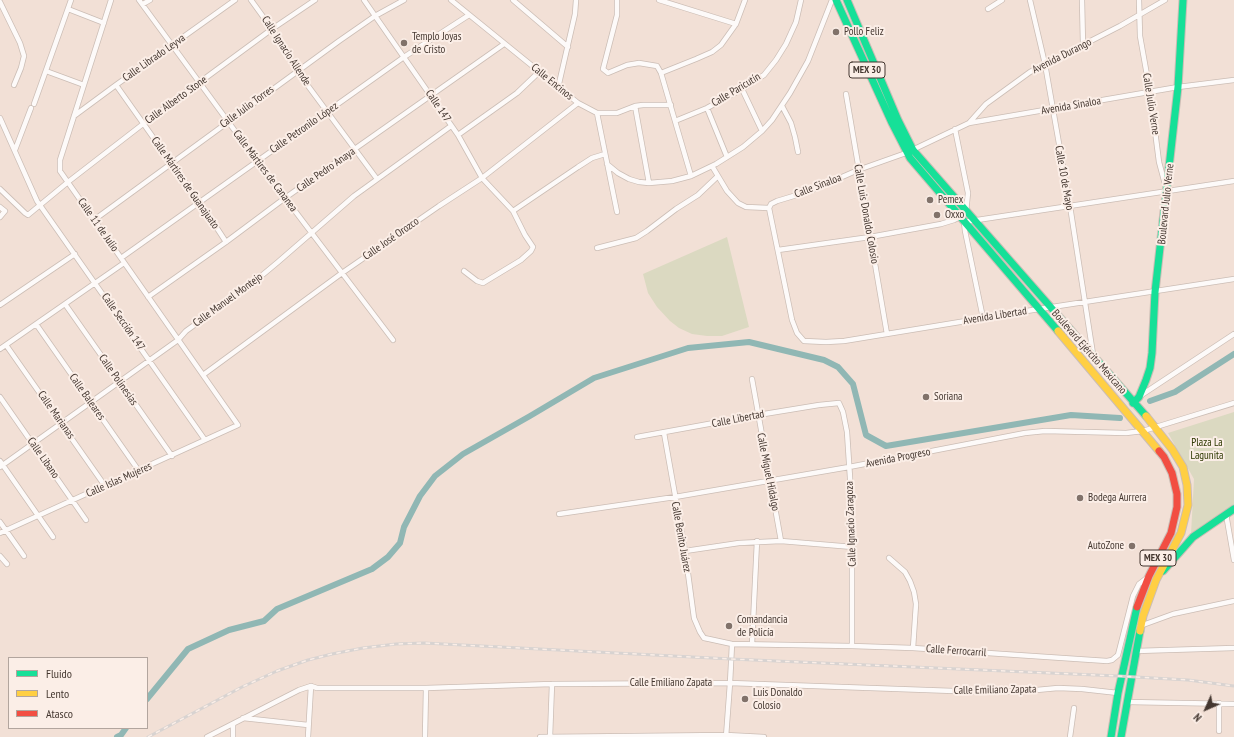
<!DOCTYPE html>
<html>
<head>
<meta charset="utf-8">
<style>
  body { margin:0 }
  #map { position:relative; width:1234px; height:737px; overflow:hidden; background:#f2e0d6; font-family:"PT Sans Narrow",sans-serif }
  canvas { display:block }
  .legend { position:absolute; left:8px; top:657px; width:140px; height:72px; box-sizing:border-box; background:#fbeee7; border:1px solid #b2a59e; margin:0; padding:5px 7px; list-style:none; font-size:12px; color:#443730 }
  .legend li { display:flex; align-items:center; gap:8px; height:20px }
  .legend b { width:20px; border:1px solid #b2a59e }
  .north { position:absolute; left:1186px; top:689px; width:40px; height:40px; -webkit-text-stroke:3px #fbeee7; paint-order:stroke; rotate:225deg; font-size:11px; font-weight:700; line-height:16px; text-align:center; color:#443730 }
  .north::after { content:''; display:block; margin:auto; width:14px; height:18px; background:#443730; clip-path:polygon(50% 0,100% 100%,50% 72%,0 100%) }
</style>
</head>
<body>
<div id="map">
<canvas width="1234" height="737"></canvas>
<ul class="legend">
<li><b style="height:5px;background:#16e098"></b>Fluido</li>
<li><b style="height:5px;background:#ffcf43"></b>Lento</li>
<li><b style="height:5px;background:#f24e42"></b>Atasco</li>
</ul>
<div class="north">N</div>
</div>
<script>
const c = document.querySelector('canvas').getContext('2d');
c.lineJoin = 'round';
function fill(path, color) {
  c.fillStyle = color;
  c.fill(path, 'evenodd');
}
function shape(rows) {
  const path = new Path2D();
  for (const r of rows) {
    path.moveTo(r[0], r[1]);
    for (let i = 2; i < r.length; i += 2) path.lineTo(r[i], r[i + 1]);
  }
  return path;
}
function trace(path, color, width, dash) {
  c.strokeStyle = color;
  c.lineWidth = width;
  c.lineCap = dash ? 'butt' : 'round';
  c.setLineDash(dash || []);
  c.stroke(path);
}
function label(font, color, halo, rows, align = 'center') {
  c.font = font + ' "PT Sans Narrow",sans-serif';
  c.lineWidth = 4;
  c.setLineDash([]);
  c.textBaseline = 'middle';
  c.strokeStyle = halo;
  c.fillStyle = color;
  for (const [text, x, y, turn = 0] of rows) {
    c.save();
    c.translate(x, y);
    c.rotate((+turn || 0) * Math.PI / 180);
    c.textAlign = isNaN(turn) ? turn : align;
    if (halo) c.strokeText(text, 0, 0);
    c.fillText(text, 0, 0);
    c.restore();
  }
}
fill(shape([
  [727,237,749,327,722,336,707,336,692,334,679,328,670,321,657,307,648,293,643,274],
  [1234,412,1234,508,1191,534,1194,479,1168,433]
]), '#dbd9c1');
trace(shape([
  [1150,401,1175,392,1234,354],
  [147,699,188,649,229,630,264,621,277,609,372,569,388,557,400,543,404,527,420,496,435,476,463,454,530,416,594,378,688,348,749,342,824,360,838,367,853,384,866,435,886,446,1071,415,1120,418],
  [117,737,121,735,126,728]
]), '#90b7b4', 6);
const street = shape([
  [139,0,257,161,393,340],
  [251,0,272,29,297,71,377,179],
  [364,0,458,135,482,178,513,211,525,235,533,247,531,251,521,260,483,283,477,281,464,271],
  [451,0,578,103,597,113,617,113,635,106,643,105,671,105],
  [513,0,568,47],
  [617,0,617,15,603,69,608,73,627,65,639,63,657,66,661,73,696,59,712,52,721,45,736,24,745,0],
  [659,0,736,24],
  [1030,0,1045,64,1070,206,1093,354],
  [1082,0,1083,45],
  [1139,0,1140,36,1150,92,1159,162,1166,188],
  [0,2,20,43,24,56,21,68,14,85],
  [143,4,150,0],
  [68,9,104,23],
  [988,9,1002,0],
  [46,71,84,85],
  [661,73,691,176],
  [116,85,211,219,226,242],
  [558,88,575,14,576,0],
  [742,89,762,131],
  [846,94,887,334],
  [34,104,71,0],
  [635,106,649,183],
  [782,106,791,123,795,137,798,152],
  [707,108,727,157],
  [597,113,617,212],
  [74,116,116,85,235,0],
  [0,118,37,201,205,440],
  [675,121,707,108,742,89,764,75,776,60,786,44,796,22,801,0],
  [969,123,986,104,1030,72,1120,26,1165,0],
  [458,135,517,93,539,72],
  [15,150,31,108],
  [607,164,618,173,629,179,639,182,649,183,672,181,691,176,716,164,743,147,762,131,772,120,790,93,808,61,832,0],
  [712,166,727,191,738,203,746,207,769,208],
  [0,189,25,213,28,215,68,182,143,124,272,29,315,0],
  [0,207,5,211,0,217],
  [769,208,792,320,797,333,804,341,826,342,844,341,1039,309,1234,279],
  [769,208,771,204,777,201,810,191,858,170,906,153,969,123,1178,87,1234,80],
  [513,211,578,167,592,158,605,154],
  [94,220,339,41,375,16,404,0],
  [597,248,636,238,647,231,676,209,698,195,718,176],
  [778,250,870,237,941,224,954,220,960,217,966,212,968,193,955,129],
  [121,258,404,57,469,15],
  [148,297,226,242,285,198,504,44],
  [65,304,172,456],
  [0,305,75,254],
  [983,318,965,231,964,222,1234,181],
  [36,324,139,471],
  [6,345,105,486],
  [0,349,124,263],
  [203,375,342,273,439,206,482,178,578,103],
  [752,379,781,541],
  [1140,396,1234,334],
  [0,397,86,520],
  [664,433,685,551,694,618,700,632,704,638,709,639,732,644,852,646,913,648,1107,661,1112,660,1118,655,1133,596,1139,584,1148,577],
  [637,437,758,415,819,405,839,403,843,412,847,432,852,508,852,646],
  [0,461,53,537],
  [0,467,178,340,186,331,254,282,278,262,354,196,451,126],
  [559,514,675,497,849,467,1025,433,1045,431,1126,433,1143,431,1234,403],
  [1226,514,1234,560],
  [0,522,24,556],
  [0,533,238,425,60,171,60,160,111,0],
  [685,551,739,543,781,541,853,547],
  [0,556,7,564],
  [889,558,905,572,910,581,914,592,916,604,913,648],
  [1140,626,1173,614,1234,601],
  [752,644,757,541],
  [1136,651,1234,648],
  [1128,702,1234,704],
  [243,718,308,725],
  [1219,731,1219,703],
  [207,737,299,690,311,686,317,688,426,688,552,684,730,683,982,692,1026,691,1058,688,1082,689,1118,693],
  [233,737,233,724],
  [308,737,311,686],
  [425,737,426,688],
  [540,737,726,735,764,737],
  [550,737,552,684],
  [726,737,730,683,732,644],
  [1070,737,1074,708]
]);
const fast = shape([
  [836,0,892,123,910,158,1058,331],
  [847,0,898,120,913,150,1146,416],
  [1133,403,1139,397,1146,380,1150,368,1152,353,1155,292,1178,87,1183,0],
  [1163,571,1193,537,1234,509],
  [1111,737,1118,693,1137,607],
  [1121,737,1140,631]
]);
const slow = shape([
  [1058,331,1159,451],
  [1140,631,1143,616,1156,580,1181,533,1188,505,1187,485,1183,467,1172,449,1146,416]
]);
const jam = shape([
  [1137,607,1149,576,1171,533,1177,507,1177,494,1172,473,1164,457,1159,451]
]);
trace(street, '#cbbdb5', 6);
trace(fast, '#cbbdb5', 9);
trace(slow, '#cbbdb5', 9);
trace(jam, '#cbbdb5', 9);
trace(street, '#fdfaf9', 4.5);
trace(fast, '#16e098', 7);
trace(slow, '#ffcf43', 7);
trace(jam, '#f24e42', 7);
const rail = shape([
  [148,737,242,687,277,671,308,660,332,654,363,648,396,644,424,643,731,659,1118,676,1188,680,1234,686]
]);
trace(rail, '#d8d3d1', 3);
trace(rail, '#fbeee7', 1.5, [4.5]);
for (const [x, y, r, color] of [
  [836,32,4,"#81726a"],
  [404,43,4,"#81726a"],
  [930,200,4,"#81726a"],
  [937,215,4,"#81726a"],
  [926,397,4,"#81726a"],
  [1080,498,4,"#81726a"],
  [1132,546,4,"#81726a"],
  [729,626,4,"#81726a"],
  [745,699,4,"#81726a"]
]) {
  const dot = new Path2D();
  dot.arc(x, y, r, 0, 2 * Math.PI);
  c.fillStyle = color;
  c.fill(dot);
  trace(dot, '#fbeee7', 1.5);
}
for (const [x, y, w] of [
  [867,70,36],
  [1158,558,36]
]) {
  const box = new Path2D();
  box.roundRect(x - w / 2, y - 8, w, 16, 3);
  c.fillStyle = '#fbeee7';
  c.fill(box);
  trace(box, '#443730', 1);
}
label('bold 10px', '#443730', null, [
  ["MEX 30",867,70],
  ["MEX 30",1158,558]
]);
label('11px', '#443730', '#fbeee7', [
  ["Pollo Feliz",844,32],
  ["Templo Joyas",412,37],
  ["de Cristo",412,50],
  ["Pemex",938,200],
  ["Oxxo",945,215],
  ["Soriana",934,397],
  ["Bodega Aurrera",1088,498],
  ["AutoZone",1124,546,"right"],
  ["Comandancia",737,620],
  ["de Policía",737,633],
  ["Luis Donaldo",753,693],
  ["Colosio",753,706]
], 'left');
label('11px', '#443730', '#fbeee7', [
  ["Calle Ignacio Allende",286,51,57],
  ["Avenida Durango",1062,56,-27],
  ["Calle Librado Leyva",154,58,-35],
  ["Calle Encinos",552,82,39],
  ["Calle Paricutín",736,90,-31],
  ["Calle Alberto Stone",176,100,-36],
  ["Calle Julio Verne",1151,104,81],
  ["Calle 147",438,106,56],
  ["Avenida Sinaloa",1071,106,-10],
  ["Calle Julio Torres",247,107,-36],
  ["Calle Petronilo López",304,128,-35],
  ["Calle Pedro Anaya",326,170,-35],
  ["Calle Mártires de Cananea",265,171,53],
  ["Calle 10 de Mayo",1064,178,80],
  ["Calle Mártires de Guanajuato",185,183,55],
  ["Calle Sinaloa",818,186,-21],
  ["Boulevard Julio Verne",1166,204,-84],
  ["Calle Luis Donaldo Colosio",866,214,80],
  ["Calle 11 de Julio",98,225,55],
  ["Calle José Orozco",391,239,-35],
  ["Calle Manuel Montejo",228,300,-36],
  ["Avenida Libertad",995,316,-9],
  ["Calle Sección 147",123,322,55],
  ["Boulevard Ejército Mexicano",1089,352,49],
  ["Calle Polinesias",118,380,55],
  ["Calle Baleares",87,397,55],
  ["Calle Marianas",56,415,55],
  ["Calle Libertad",738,419,-11],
  ["Calle Libano",43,458,55],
  ["Avenida Progreso",898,458,-11],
  ["Calle Miguel Hidalgo",768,472,79],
  ["Calle Islas Mujeres",119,480,-24],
  ["Calle Ignacio Zaragoza",851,524,-92],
  ["Calle Benito Juárez",681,537,80],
  ["Calle Ferrocarril",956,651,4],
  ["Calle Emiliano Zapata",671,683],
  ["Calle Emiliano Zapata",995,690,-1]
]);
label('11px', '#2d3800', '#fbeee7', [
  ["Plaza La",1207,443],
  ["Lagunita",1207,456]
]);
</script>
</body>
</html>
